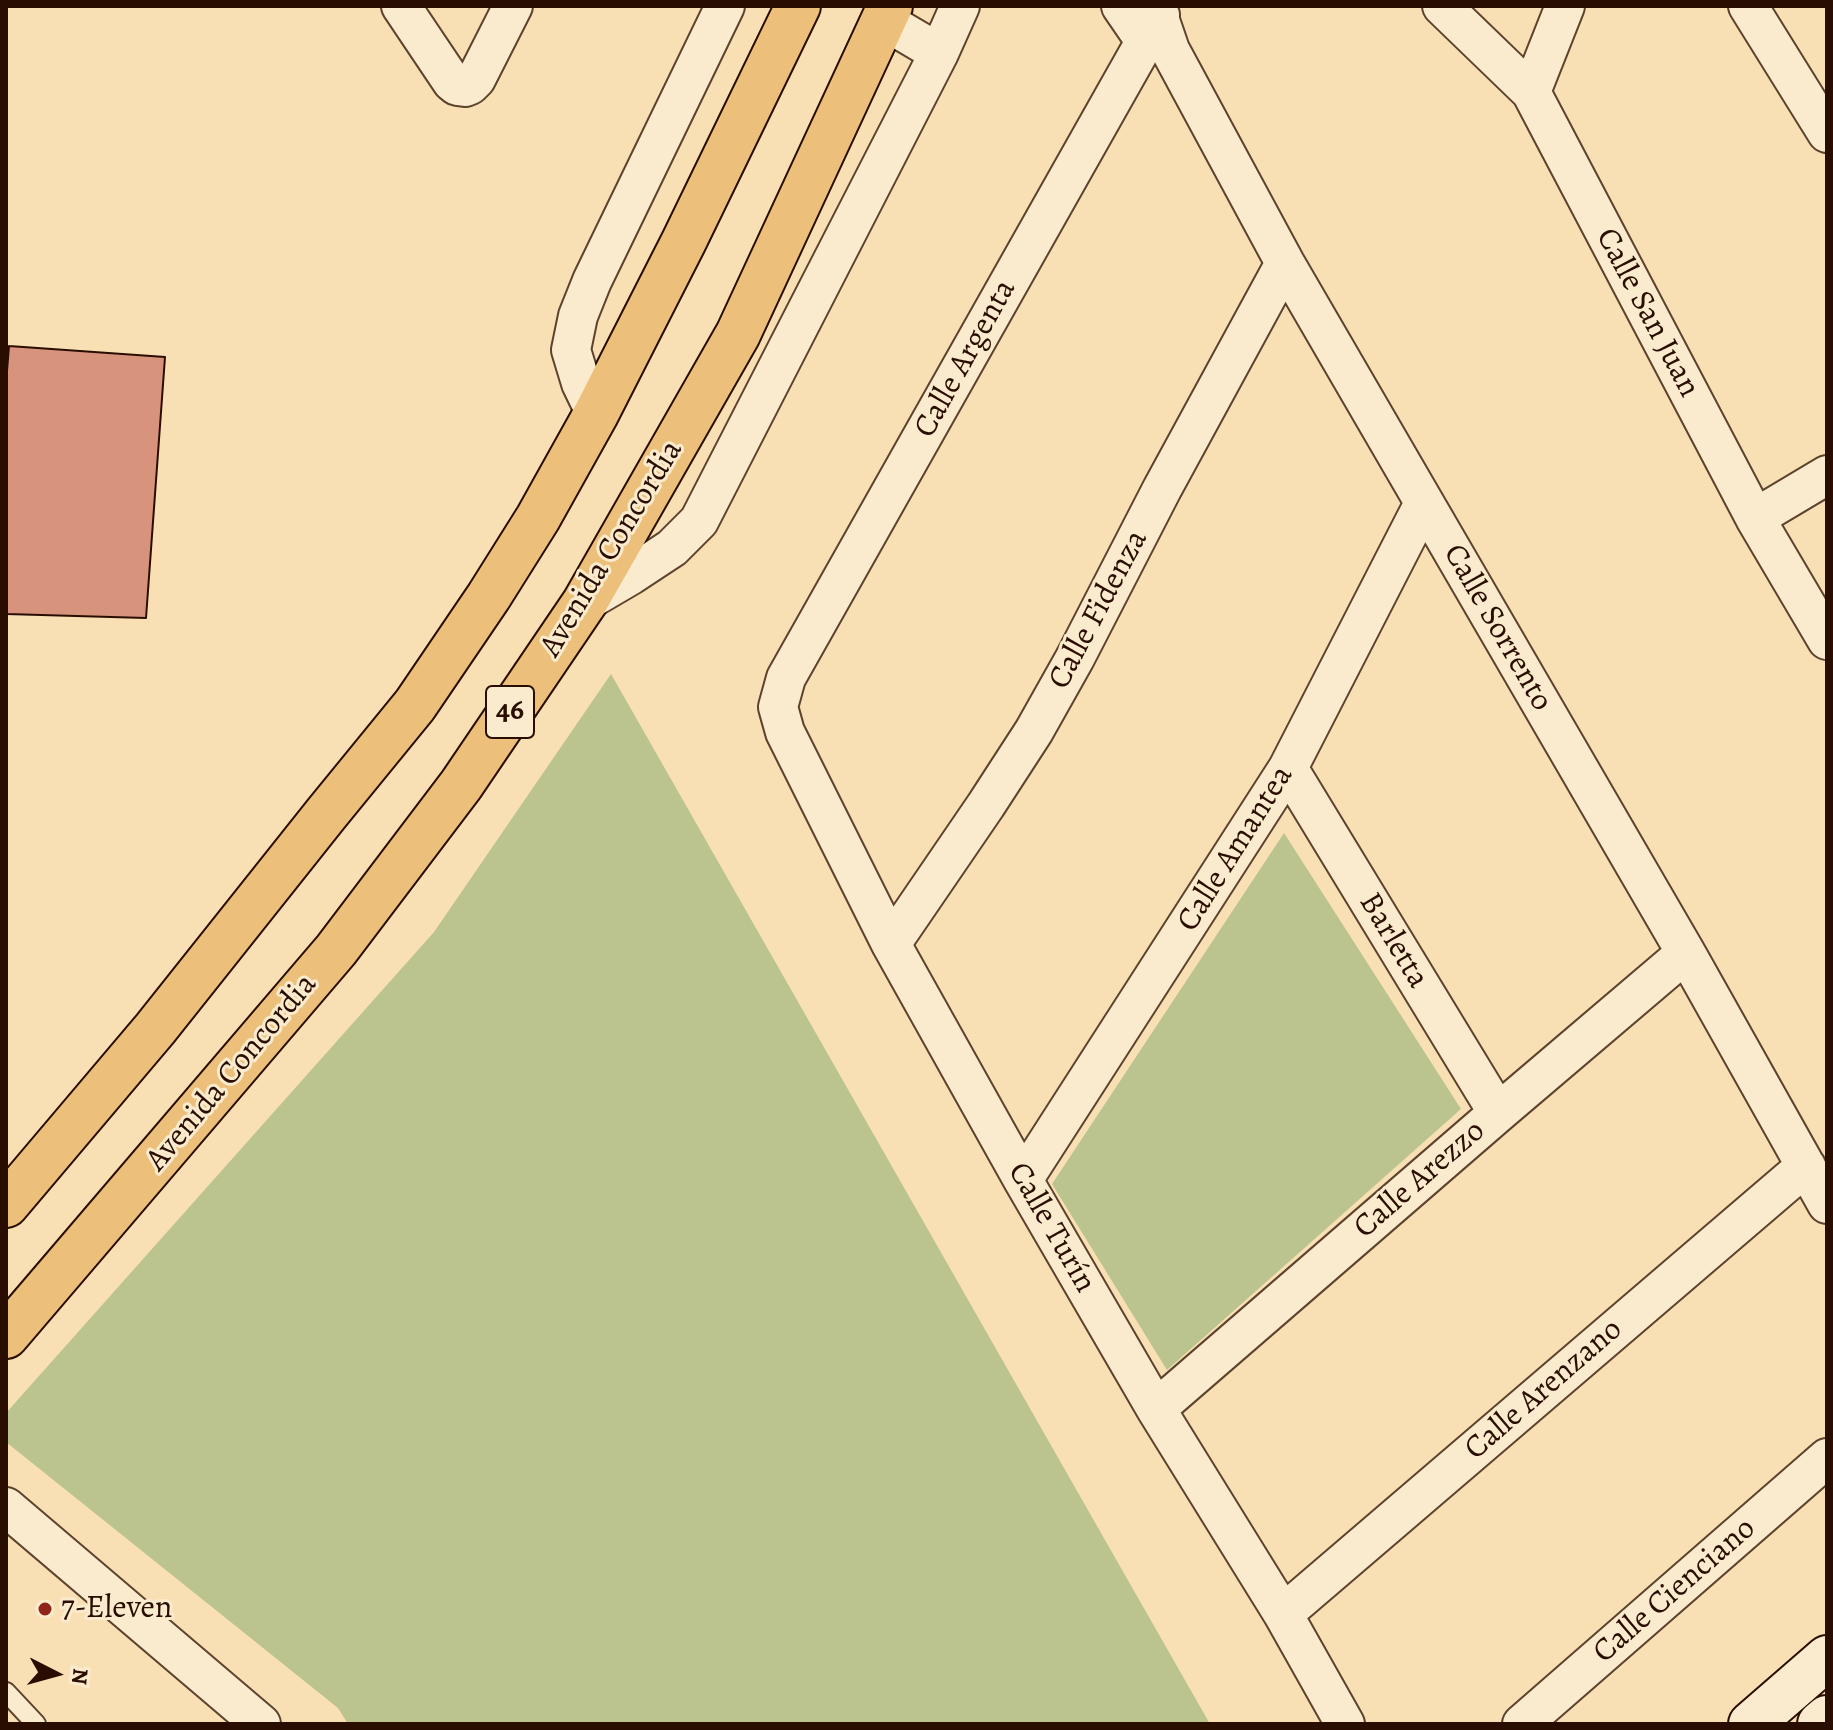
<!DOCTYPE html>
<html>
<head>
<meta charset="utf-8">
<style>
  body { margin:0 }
  #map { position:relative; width:1833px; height:1730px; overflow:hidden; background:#f9e0b4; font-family:Alegreya,serif }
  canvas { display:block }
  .frame { position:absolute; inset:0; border:8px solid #290e00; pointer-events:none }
  .north { position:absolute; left:16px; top:1634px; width:80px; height:80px; -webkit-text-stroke:6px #fbebce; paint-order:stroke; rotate:96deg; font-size:22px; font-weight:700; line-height:32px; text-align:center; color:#290e00 }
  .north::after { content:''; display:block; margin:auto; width:28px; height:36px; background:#290e00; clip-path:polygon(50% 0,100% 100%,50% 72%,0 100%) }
</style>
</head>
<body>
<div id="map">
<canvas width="1833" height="1730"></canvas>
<div class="frame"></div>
<div class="north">N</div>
</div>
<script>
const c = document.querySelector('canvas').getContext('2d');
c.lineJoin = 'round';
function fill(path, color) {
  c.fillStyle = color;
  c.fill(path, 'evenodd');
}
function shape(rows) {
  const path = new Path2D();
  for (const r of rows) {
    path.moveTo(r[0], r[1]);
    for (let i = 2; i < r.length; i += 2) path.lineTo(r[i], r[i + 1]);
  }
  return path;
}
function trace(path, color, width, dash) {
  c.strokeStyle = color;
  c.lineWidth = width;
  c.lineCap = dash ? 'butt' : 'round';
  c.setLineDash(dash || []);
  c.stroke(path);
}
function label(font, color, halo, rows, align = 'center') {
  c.font = font + ' Alegreya,serif';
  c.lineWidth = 6;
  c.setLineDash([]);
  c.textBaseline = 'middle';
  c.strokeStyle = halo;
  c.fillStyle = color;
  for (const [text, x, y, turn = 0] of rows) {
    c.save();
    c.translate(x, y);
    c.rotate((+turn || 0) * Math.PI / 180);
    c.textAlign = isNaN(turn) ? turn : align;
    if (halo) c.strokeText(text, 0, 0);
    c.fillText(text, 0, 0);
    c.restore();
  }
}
fill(shape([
  [611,674,1210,1724,348,1724,338,1708,6,1442,6,1413,434,932],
  [1284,833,1461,1109,1167,1370,1052,1184]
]), '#bbc38f');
const building = shape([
  [9,346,165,357,146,618,6,614,6,383,9,346]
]);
fill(building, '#d7937b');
trace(building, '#290e00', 2);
const lane = shape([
  [6,1692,36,1724]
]);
const street = shape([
  [401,6,452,82,457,86,465,87,470,85,476,79,513,6],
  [1121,6,1145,41],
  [1155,6,1170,50,1285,263,1686,953,1827,1204],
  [1442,6,1531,92,1755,518,1827,640],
  [1748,6,1827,133],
  [1160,15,786,678,778,707,785,732,891,944,1023,1180,1156,1409,1283,1614,1345,1724],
  [883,20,939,53],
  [1531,92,1565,6],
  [596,414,581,383,571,350,578,316,592,281,725,6],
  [1755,518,1827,475],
  [585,602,631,575,672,548,699,521,939,53,960,6],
  [1288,768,1498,1113],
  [891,944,986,805,1034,731,1075,658,1162,489,1285,263],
  [1023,1180,1288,768,1424,503],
  [1156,1409,1498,1113,1686,953],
  [6,1507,261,1724],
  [1283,1614,1806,1166],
  [1522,1724,1827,1458]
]);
const secondary = shape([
  [1751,1724,1827,1658],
  [1820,1724,1827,1718]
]);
const primary = shape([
  [6,1205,155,1029,326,814,415,705,489,596,538,518,596,414,684,241,798,6],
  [6,1336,336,950,461,785,585,602,738,334,890,6]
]);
trace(lane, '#5d422d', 22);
trace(street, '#5d422d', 42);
trace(secondary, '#290e00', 48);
trace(primary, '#290e00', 48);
trace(lane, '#fbebce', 18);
trace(street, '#fbebce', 38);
trace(secondary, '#fbebce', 44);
trace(primary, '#ecc07a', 44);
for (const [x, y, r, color] of [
  [45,1609,8,"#8f2418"]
]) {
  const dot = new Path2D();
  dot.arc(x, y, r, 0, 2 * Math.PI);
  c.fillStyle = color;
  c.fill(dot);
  trace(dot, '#fbebce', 3);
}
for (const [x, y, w] of [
  [510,712,48]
]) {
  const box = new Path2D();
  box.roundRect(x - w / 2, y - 26, w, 52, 6);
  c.fillStyle = '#fbebce';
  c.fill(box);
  trace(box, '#290e00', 2);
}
label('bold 30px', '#290e00', null, [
  ["46",510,712]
]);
label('32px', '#290e00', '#fbebce', [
  ["Calle San Juan",1647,313,62],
  ["Calle Argenta",966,359,-61],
  ["Avenida Concordia",612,549,-59],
  ["Calle Fidenza",1099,610,-62],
  ["Calle Sorrento",1497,628,60],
  ["Calle Amantea",1236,849,-58],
  ["Barletta",1393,941,59],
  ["Avenida Concordia",232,1073,-50],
  ["Calle Arezzo",1420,1180,-41],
  ["Calle Turín",1051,1228,60],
  ["Calle Arenzano",1544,1390,-41],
  ["Calle Cienciano",1675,1591,-41]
]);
label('32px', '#290e00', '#fbebce', [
  ["7-Eleven",61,1609]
], 'left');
</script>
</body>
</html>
